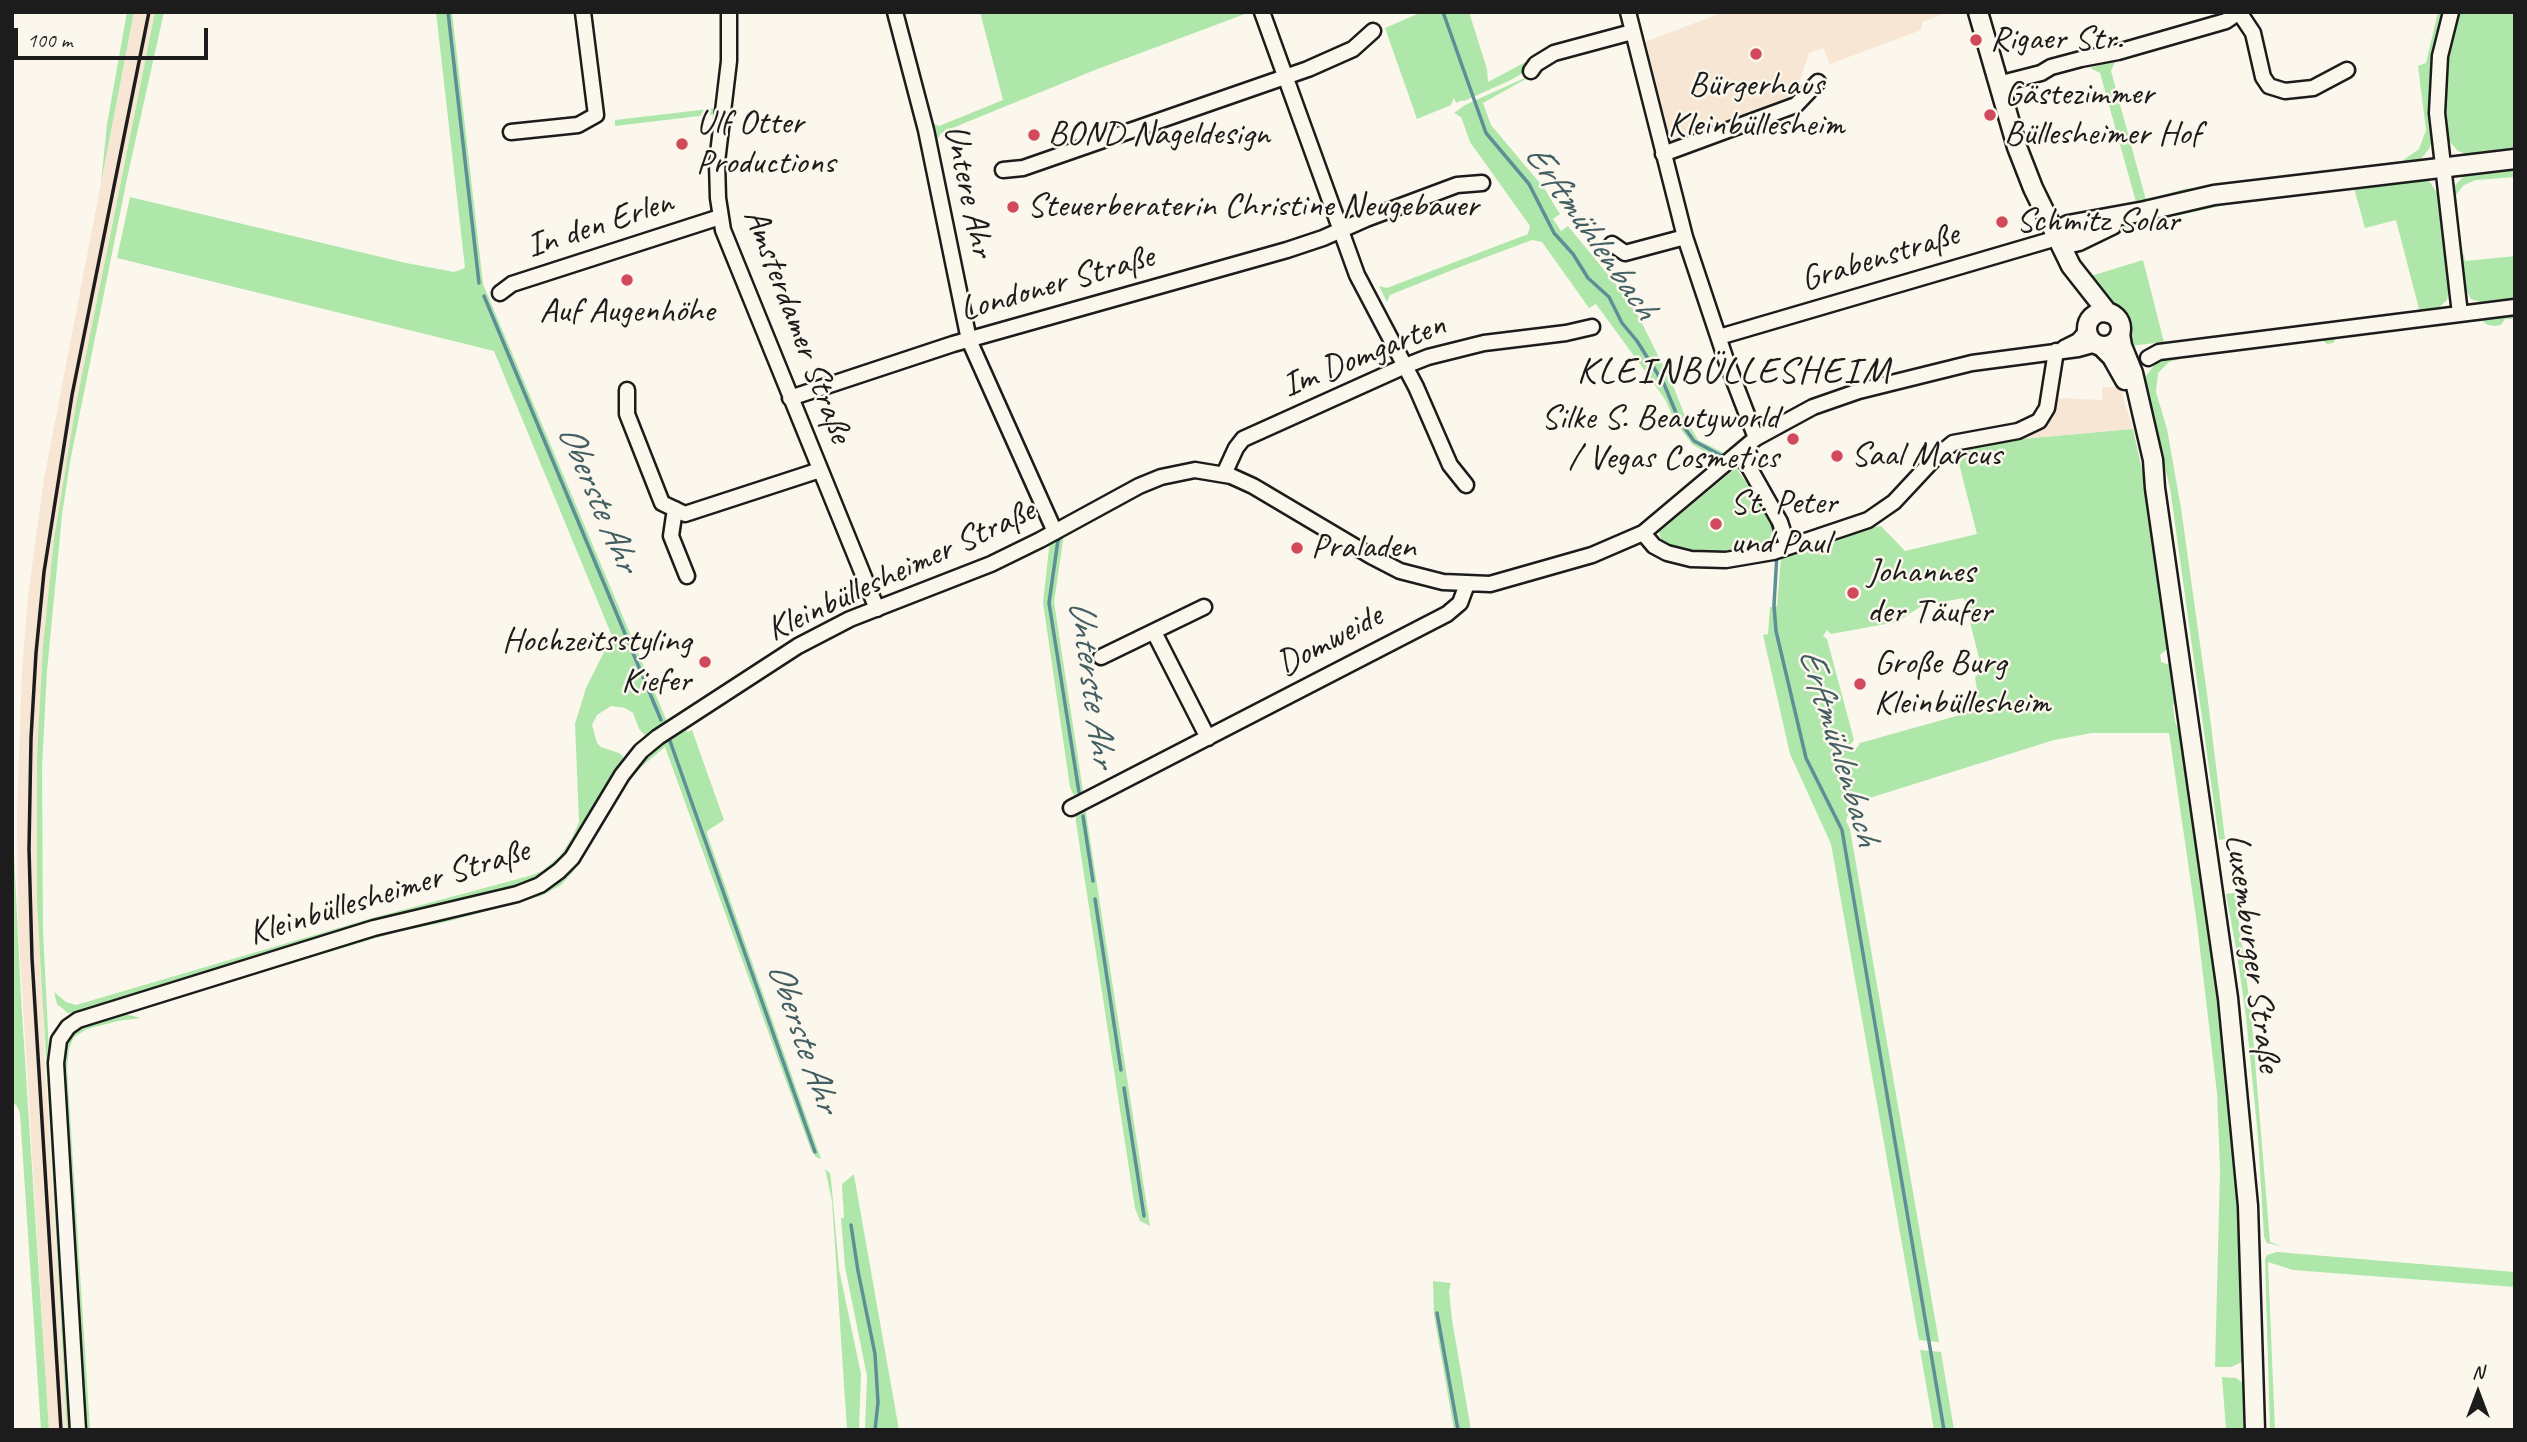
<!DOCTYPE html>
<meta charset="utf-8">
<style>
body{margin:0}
#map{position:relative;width:2527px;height:1442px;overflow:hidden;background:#fbf7ec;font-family:Caveat,sans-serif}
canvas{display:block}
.frame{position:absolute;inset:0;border:14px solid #1c1c1c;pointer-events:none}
.north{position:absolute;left:2443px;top:1358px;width:70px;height:70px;-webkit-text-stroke:5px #fbf7ec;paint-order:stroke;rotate:0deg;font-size:19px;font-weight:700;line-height:28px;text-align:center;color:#1c1c1c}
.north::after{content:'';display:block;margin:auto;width:24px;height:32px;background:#1c1c1c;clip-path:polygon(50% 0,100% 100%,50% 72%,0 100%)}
.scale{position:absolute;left:14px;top:28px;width:194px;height:32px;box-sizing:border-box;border:4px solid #1c1c1c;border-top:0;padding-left:9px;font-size:21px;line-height:24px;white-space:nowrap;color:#1c1c1c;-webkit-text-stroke:5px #fbf7ec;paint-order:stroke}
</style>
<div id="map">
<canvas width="2527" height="1442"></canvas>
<div class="frame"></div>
<div class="north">N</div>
<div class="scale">100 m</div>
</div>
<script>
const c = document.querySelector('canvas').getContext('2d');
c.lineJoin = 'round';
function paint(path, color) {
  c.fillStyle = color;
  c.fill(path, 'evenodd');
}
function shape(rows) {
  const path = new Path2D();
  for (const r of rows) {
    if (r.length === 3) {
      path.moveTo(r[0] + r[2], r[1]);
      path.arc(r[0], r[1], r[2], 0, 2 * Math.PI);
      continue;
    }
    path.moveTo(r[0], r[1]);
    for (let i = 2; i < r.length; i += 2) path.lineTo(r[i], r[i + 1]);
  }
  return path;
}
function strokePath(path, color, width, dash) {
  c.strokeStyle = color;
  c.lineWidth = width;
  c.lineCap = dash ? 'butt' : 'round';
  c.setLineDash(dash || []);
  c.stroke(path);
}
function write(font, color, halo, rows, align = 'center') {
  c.font = font + ' Caveat,sans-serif';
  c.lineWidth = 5;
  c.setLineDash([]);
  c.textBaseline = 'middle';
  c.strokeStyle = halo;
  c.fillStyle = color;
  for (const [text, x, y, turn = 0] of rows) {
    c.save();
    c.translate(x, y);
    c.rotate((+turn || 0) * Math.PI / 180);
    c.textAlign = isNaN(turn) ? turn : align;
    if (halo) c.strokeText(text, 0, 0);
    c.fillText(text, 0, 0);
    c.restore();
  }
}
const built = shape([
 [134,12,155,12,109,239,54,539,37,756,44,1044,67,1430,49,1430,18,923,17,812,22,670,28,596,44,479],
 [1724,12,1949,12,1922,22,1921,30,1830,64,1823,48,1809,53,1794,100,1674,145,1668,142,1642,43],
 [2102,387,2120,387,2133,429,2006,440,2028,435,2046,425,2052,415,2056,398,2102,400]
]);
const green = shape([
 [127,12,134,12,101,183,107,124],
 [155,12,164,12,128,174,70,462,62,515,47,671,42,768,43,931,57,1211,61,1234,74,1430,67,1430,37,900,37,756,43,647,54,539,76,405],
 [436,12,452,12,483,284,668,724,652,734,645,735,639,729,633,713,625,708,611,706,597,715,592,725,597,743,601,747,619,753,623,756,623,762,572,848,556,866,536,880,525,885,78,1014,68,1013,57,1004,54,992,66,1002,76,1005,369,919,529,876,542,871,559,857,572,838,579,822,575,724,586,688,612,636,494,351,117,258,130,197,406,263,454,272,465,268],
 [980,12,1245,12,1245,14,1095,70,967,122,941,133,936,142,932,123,939,126,1003,100],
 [1422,12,1469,12,1487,69,1488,82,1550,49,1528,62,1526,71,1511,80,1464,101,1463,100,1456,103,1454,98,1451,105,1417,119,1385,28],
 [2438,12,2444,12,2433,61,2431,84,2432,140,2429,149,2420,160,2413,163,2147,202,2145,200,2138,202,2137,205,2095,212,2136,202,2100,73,2090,68,2116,60,2111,71,2146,200,2184,189,2402,161,2419,149,2426,130,2418,66,2426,63],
 [2457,12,2515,12,2515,152,2469,155,2458,151,2447,139,2443,124,2446,58],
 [1540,71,1483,103,1491,125,1544,188,1560,214,1553,219,1561,231,1568,226,1633,305,1674,388,1686,419,1698,440,1728,455,1721,462,1692,444,1674,420,1666,401,1648,375,1596,304,1589,308,1542,242,1532,240,1460,267,1390,295,1387,302,1379,286,1387,288,1528,234,1530,226,1470,142,1461,117,1454,113,1465,105],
 [717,108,716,114,615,126,615,120],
 [2515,166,2515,177,2476,180,2464,185,2456,195,2458,210,2453,204,2453,187,2468,172],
 [2422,178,2430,182,2439,197,2450,284,2447,300,2436,310,2417,313,2419,309,2396,220,2365,228,2354,188,2230,204,2166,218,2104,237,2112,230,2136,221,2200,204],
 [2464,254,2465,261,2515,256,2515,301,2486,304,2471,299,2463,285,2460,255],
 [2143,260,2164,342,2130,346,2130,327,2126,315,2106,298,2091,276],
 [2515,312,2515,319,2505,319,2501,325,2495,326,2488,325,2482,321,2435,325,2336,338,2333,343,2327,344,2321,339,2187,357,2169,362,2158,373,2156,392,2167,429,2181,508,2208,701,2225,839,2219,840,2170,488,2143,380,2156,363,2165,358],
 [2133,429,2144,479,2167,643,2167,649,2160,655,2161,659,2161,662,2170,665,2176,700,2173,705,2175,722,2180,733,2182,748,2186,748,2216,957,2239,1172,2245,1356,2242,1362,2231,1367,2215,1367,2220,1170,2217,1093,2197,924,2169,733,2092,733,2054,740,1860,801,1853,805,1849,811,1846,821,1850,829,1939,1342,1919,1340,1831,844,1790,754,1763,635,1768,634,1770,607,1777,606,1781,558,1842,539,1863,529,1881,526,1905,551,1977,534,1955,448,1966,444],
 [1964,598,1982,670,1975,677,1979,702,1985,708,1860,743,1857,748,1850,745,1854,740,1827,639,1823,636,1827,630,1831,634,1897,622,1923,605],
 [1736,468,1755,495,1771,526,1773,543,1712,553,1694,552,1662,543,1659,532],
 [1064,534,1054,602,1084,797,1079,798,1073,794,1070,787,1043,603,1049,548,1051,541],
 [703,715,705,717,686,730,688,732,692,730,724,820,707,831,707,834,821,1159,816,1157,811,1150,665,747,641,767,626,785,573,872,561,885,541,896,446,922,396,932,147,1007,150,1002,375,933,537,893,552,885,566,874,640,761,657,745],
 [1085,807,1150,1226,1140,1221,1135,1208,1076,822,1076,814],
 [14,853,21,998,49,1430,41,1430,20,1114,17,1106,12,1102],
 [2235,893,2251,1012,2270,1242,2281,1246,2267,1243,2264,1237,2258,1137,2246,1017,2237,954,2226,894],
 [2223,919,2226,919,2230,940,2240,1006,2250,1105,2259,1233,2256,1229],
 [113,1014,125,1014,141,1018,118,1021,87,1029,74,1037,69,1048,67,1068,90,1430,84,1430,61,1059,66,1042,76,1029,85,1023],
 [825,1169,830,1173,831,1179,839,1269,861,1374,859,1430,847,1430,832,1201],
 [853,1175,854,1175,899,1430,865,1430,867,1376,845,1267,841,1218,844,1218,842,1184],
 [2277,1252,2515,1272,2515,1287,2293,1270,2268,1262,2275,1430,2270,1430,2265,1259,2267,1255],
 [1433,1281,1451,1283,1449,1291,1452,1320,1471,1430,1454,1430,1434,1315],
 [1920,1350,1941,1352,1954,1430,1934,1430],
 [2222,1377,2236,1378,2247,1386,2249,1430,2226,1430]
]);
const stream = shape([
 [448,12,479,283],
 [1443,12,1486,133,1529,184,1554,233,1573,254,1588,278,1609,297,1622,323,1637,341,1664,384,1679,420,1694,441,1726,458],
 [484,296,661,720],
 [1732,462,1745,473],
 [1771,519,1777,546],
 [1058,540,1049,603,1079,792],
 [1777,553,1774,605,1776,631,1806,758,1842,830,1944,1430],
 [670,741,815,1152],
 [1083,816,1093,881],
 [1095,899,1121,1070],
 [1124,1088,1144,1216],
 [851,1225,858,1271,875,1354,878,1402,875,1430],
 [1437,1313,1458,1430]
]);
const minor = shape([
 [729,12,729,61,717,162,718,198,723,230,877,609],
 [895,12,926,130,969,340,1055,532],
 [1262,12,1357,275,1416,387,1450,465,1466,485],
 [1628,12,1685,237,1726,360,1756,438],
 [2239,12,2253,33,2263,77,2269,86,2285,91,2313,88,2347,70],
 [2451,12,2440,56,2437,113,2460,314],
 [1531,71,1536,64,1554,53,1632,32],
 [1998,84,2041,73,2051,67,2081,59,2118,52,2226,21,2239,12],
 [511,132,578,125,596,115,583,12],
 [1663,154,1796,105,1818,82],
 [1003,170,1023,168,1308,69,1353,49,1373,31],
 [1612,244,1625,253,1685,237],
 [500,293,512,284,720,217],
 [1719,337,2057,238],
 [2064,348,2078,341,2087,331],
 [2148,358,2159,352,2515,307],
 [627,390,627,414,662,503,685,514,820,470],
 [790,398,953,344,1287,250,1323,238,1366,219,1457,185,1482,183],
 [1741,453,1780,522,1788,547],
 [1224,474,1236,448,1243,439,1405,366,1428,357,1484,343,1566,333,1592,327],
 [675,509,671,536,687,576],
 [1643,533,1654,546,1667,553,1691,559,1726,560,1773,552,1868,520,1894,502,1936,457,1953,443,2018,431,2039,421,2047,408,2056,351],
 [1154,632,1208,738],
 [1101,657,1204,607],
 [1071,808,1447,614,1460,603,1467,584],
 [78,1430,56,1063,59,1040,68,1027,78,1020,374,928,517,894,540,885,559,871,572,858,622,775,641,751,658,737,798,646,850,619,991,564,1040,540,1139,486,1161,477,1195,470,1231,476,1253,486,1371,556,1400,571,1443,582,1490,584,1592,555,1643,533,1756,438,1813,407,1859,391,1972,363,2078,349,2096,344]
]);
const tertiary = shape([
 [1978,12,2017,147,2033,188,2071,266,2108,313],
 [2057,238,2062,229,2068,225,2145,211,2214,195,2515,159],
 [2057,238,2070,243,2079,241,2112,225],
 [2104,329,17],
 [2120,334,2122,346,2133,373,2153,460,2155,488,2228,998,2248,1206,2255,1430],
 [2101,346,2112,357,2125,380]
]);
const rail = shape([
 [61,1430,32,958,29,849,31,738,36,653,44,572,72,395,149,12]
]);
const markers = [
 [1976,40,7,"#d1495b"],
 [1756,54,7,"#d1495b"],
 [1990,115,7,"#d1495b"],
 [1034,135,7,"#d1495b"],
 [682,144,7,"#d1495b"],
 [1013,207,7,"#d1495b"],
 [2002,222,7,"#d1495b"],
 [627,280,7,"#d1495b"],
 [1793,439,7,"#d1495b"],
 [1837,456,7,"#d1495b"],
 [1716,524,7,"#d1495b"],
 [1297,548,7,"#d1495b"],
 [1853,593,7,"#d1495b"],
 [705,662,7,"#d1495b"],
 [1860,684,7,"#d1495b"]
];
const poiNames = [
 ["Rigaer Str.",1990,40],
 ["Bürgerhaus",1756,86,"center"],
 ["Kleinbüllesheim",1756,126,"center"],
 ["Gästezimmer",2004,95],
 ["Büllesheimer Hof",2004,135],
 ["Ulf Otter",696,124],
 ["Productions",696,164],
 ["BOND Nageldesign",1048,135],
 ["Steuerberaterin Christine Neugebauer",1027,207],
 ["Schmitz Solar",2016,222],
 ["Auf Augenhöhe",627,312,"center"],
 ["Silke S. Beautyworld",1779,419,"right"],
 ["/ Vegas Cosmetics",1779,459,"right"],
 ["Saal Marcus",1851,456],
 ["St. Peter",1730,504],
 ["und Paul",1730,544],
 ["Praladen",1311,548],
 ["Johannes",1867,573],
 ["der Täufer",1867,613],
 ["Hochzeitsstyling",691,642,"right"],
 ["Kiefer",691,682,"right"],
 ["Große Burg",1874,664],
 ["Kleinbüllesheim",1874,704]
];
const streetNames = [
 ["Untere Ahr",968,191,78],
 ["In den Erlen",600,225,-18],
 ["Grabenstraße",1880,258,-17],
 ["Londoner Straße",1057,284,-16],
 ["Amsterdamer Straße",797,326,69],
 ["Im Domgarten",1364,356,-22],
 ["Kleinbüllesheimer Straße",901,571,-25],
 ["Domweide",1330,641,-28],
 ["Kleinbüllesheimer Straße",389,893,-17],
 ["Luxemburger Straße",2252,953,82]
];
const waterNames = [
 ["Erftmühlenbach",1590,232,55],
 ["Oberste Ahr",597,498,67],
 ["Unterste Ahr",1091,683,82],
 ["Erftmühlenbach",1838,747,73],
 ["Oberste Ahr",802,1037,71]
];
const quarterNames = [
 ["KLEINBÜLLESHEIM",1734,372]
];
paint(built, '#f6e6d3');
paint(green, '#afe7ab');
strokePath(stream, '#5e8e96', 3.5);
strokePath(minor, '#1c1c1c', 19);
strokePath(tertiary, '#1c1c1c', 23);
strokePath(minor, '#fbf7ec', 14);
strokePath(tertiary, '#fbf7ec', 18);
strokePath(rail, '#1c1c1c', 3.5);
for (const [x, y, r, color] of markers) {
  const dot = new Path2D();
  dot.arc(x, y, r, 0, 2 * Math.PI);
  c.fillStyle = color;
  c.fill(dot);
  strokePath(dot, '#fbf7ec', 2.5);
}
write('35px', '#1c1c1c', '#fbf7ec', poiNames, 'left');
write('35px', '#1c1c1c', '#fbf7ec', streetNames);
write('italic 37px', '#425e63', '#fbf7ec', waterNames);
c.letterSpacing = '2px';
write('38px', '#1c1c1c', '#fbf7ec', quarterNames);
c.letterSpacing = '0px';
</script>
